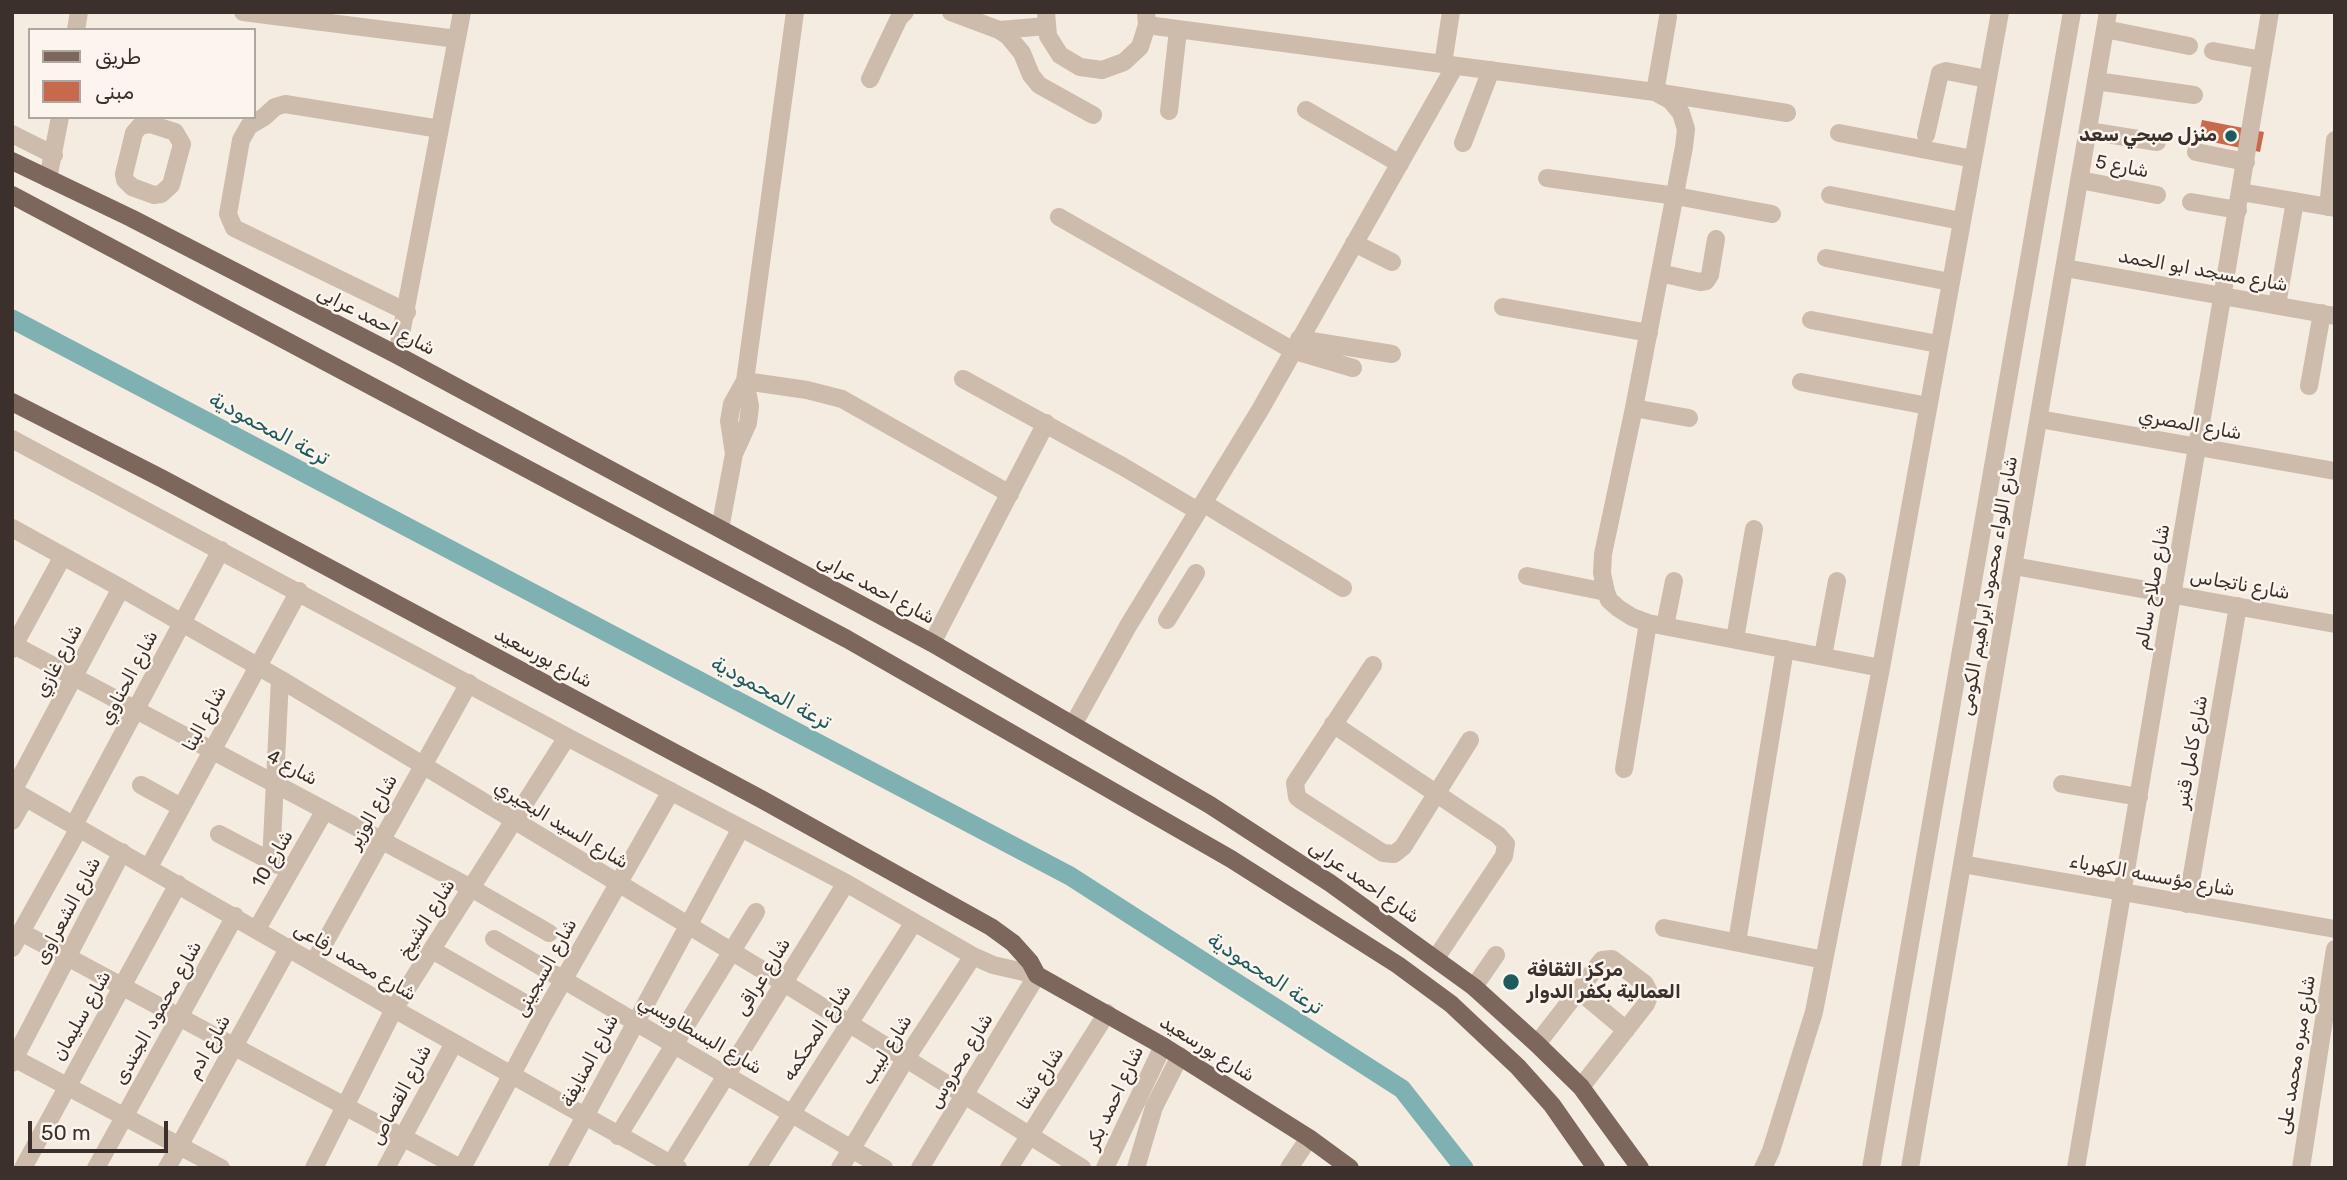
<!DOCTYPE html>
<meta charset="utf-8">
<style>
body{margin:0}
#map{position:relative;width:2347px;height:1180px;overflow:hidden;background:#f4ebe1;font-family:Rubik,Cairo,sans-serif}
canvas{display:block}
.frame{position:absolute;inset:0;border:14px solid #3b302b;pointer-events:none}
.legend{position:absolute;left:28px;top:28px;width:228px;height:91px;box-sizing:border-box;background:#fbf5ee;border:2px solid #aea6a0;margin:0;padding:9px 12px;list-style:none;font-size:21px;color:#3b302b}
.legend li{display:flex;align-items:center;gap:14px;height:35px}
.legend b{width:35px;border:2px solid #aea6a0}
.scale{position:absolute;left:28px;top:1121px;width:140px;height:32px;box-sizing:border-box;border:4px solid #3b302b;border-top:0;padding-left:9px;font-size:21px;line-height:24px;white-space:nowrap;color:#3b302b;-webkit-text-stroke:5px #fbf5ee;paint-order:stroke}
</style>
<div id="map">
<canvas width="2347" height="1180"></canvas>
<div class="frame"></div>
<ul class="legend">
<li><b style="height:9px;background:#7d675c"></b>طريق</li>
<li><b style="height:19px;background:#c8694b"></b>مبنى</li>
</ul>
<div class="scale">50 m</div>
</div>
<script>
const c = document.querySelector('canvas').getContext('2d');
c.lineJoin = 'round';
function shape(rows) {
  const path = new Path2D();
  for (const r of rows) {
    path.moveTo(r[0], r[1]);
    for (let i = 2; i < r.length; i += 2) path.lineTo(r[i], r[i + 1]);
  }
  return path;
}
function strokePath(path, color, width, dash) {
  c.strokeStyle = color;
  c.lineWidth = width;
  c.lineCap = dash ? 'butt' : 'round';
  c.setLineDash(dash || []);
  c.stroke(path);
}
function paint(path, color) {
  c.fillStyle = color;
  c.fill(path, 'evenodd');
}
function write(font, color, halo, rows, align = 'center') {
  c.font = font + ' Rubik,Cairo,sans-serif';
  c.lineWidth = 5;
  c.setLineDash([]);
  c.textBaseline = 'middle';
  c.strokeStyle = halo;
  c.fillStyle = color;
  for (const [text, x, y, turn = 0] of rows) {
    c.save();
    c.translate(x, y);
    c.rotate((+turn || 0) * Math.PI / 180);
    c.textAlign = isNaN(turn) ? turn : align;
    if (halo) c.strokeText(text, 0, 0);
    c.fillText(text, 0, 0);
    c.restore();
  }
}
const canal = shape([
 [12,319,1070,876,1402,1089,1464,1168]
]);
const building = shape([
 [2202,120,2264,132,2260,152,2198,139]
]);
const minor = shape([
 [243,12,457,39],
 [951,12,999,30,1008,36,1022,53,1031,75,1039,85,1093,115],
 [1046,12,1048,36,1060,55,1080,67,1102,70,1124,62,1140,47,1147,25,1146,12],
 [1668,17,1655,92,1787,113],
 [1147,25,1655,92,1670,100,1681,113,1686,129,1684,147,1634,408,1603,554,1602,573,1606,592,1609,600,1618,608,1632,617,1648,623,1881,668],
 [2105,29,2189,46],
 [76,30,79,12],
 [999,30,1047,26],
 [2213,51,2262,60],
 [1443,64,1451,12],
 [870,79,899,18,905,12],
 [2096,81,2194,95],
 [1306,110,1400,164],
 [1169,111,1178,30],
 [150,124,175,132,182,144,171,185,161,194,154,195,132,187,125,180,124,174,134,133,140,126,150,124],
 [2088,131,2157,142],
 [1839,133,1973,159],
 [12,134,54,155],
 [1926,135,1940,73,1946,71,1987,79],
 [1463,143,1491,70],
 [2196,152,2246,162],
 [1547,178,1676,196,1772,214],
 [48,179,60,117],
 [2080,180,2157,195],
 [2241,192,2335,208],
 [1830,195,1961,221],
 [2191,202,2238,210],
 [2328,207,2335,140],
 [1059,217,1292,350,1353,368],
 [1354,243,1392,262],
 [1826,258,1950,282],
 [2065,268,2335,316],
 [1660,273,1700,282,1706,281,1710,275,1716,239],
 [2277,305,2295,201],
 [1503,307,1649,333],
 [407,312,234,228,228,214,241,140,249,126,264,117,275,107,285,104,440,129],
 [1811,320,1938,344],
 [1299,339,1392,354],
 [397,355,462,12],
 [963,379,1122,466,1198,511],
 [745,381,807,390,842,399,1010,494],
 [1801,382,1928,406],
 [2309,386,2322,313],
 [1634,408,1689,418],
 [2039,419,2335,471],
 [12,439,567,737,846,883,973,956,993,965,1037,975,920,1168],
 [734,454,729,421,732,404,745,381],
 [1203,503,1343,588],
 [12,528,121,588,280,679,784,983,1082,1168],
 [720,529,734,454,748,423,750,406,745,381,795,12],
 [2014,566,2335,624],
 [1527,576,1606,592],
 [1167,620,1196,573],
 [1665,626,1674,581],
 [1735,639,1754,529],
 [932,643,1046,423],
 [12,644,471,888,549,933],
 [12,649,63,556],
 [1823,656,1837,581],
 [1373,665,1295,783,1297,797,1302,801,1383,853,1394,854,1403,847,1470,740],
 [1333,724,1498,835,1506,844,1504,856,1436,958],
 [1073,725,1128,626,1260,410,1455,66],
 [1624,769,1648,623],
 [2062,784,2139,797],
 [141,785,181,807],
 [12,790,394,1009,678,1168],
 [13,791,121,588],
 [12,821,25,798],
 [74,825,221,550],
 [219,834,278,865],
 [271,862,280,679],
 [1962,864,2335,929],
 [149,867,299,591],
 [2187,904,2238,606],
 [1664,928,1824,960],
 [257,929,325,810],
 [21,932,460,1168],
 [494,939,884,1168],
 [1737,942,1785,649],
 [12,948,79,828],
 [432,950,544,1014],
 [314,962,469,683],
 [1474,987,1496,955],
 [1578,990,1626,1030],
 [1537,1044,1602,960,1612,959,1645,984,1650,994,1646,1004,1581,1087],
 [12,1057,221,1168],
 [12,1063,122,852],
 [618,1136,756,912],
 [671,1164,846,883],
 [23,1168,178,884],
 [96,1168,235,916],
 [167,1168,289,947],
 [314,1168,394,1009,567,737],
 [386,1168,454,1043],
 [462,1168,544,1014,671,791],
 [557,1168,741,828],
 [757,1168,914,922],
 [840,1168,905,1060,973,956],
 [1009,1168,1107,1013],
 [1105,1168,1163,1046],
 [1136,1168,1154,1107,1180,1056],
 [1289,1168,1309,1138],
 [1763,1168,1771,1151,1814,1012,1881,668,2000,12],
 [1871,1168,2072,12],
 [1910,1168,2108,12],
 [2076,1168,2270,12],
 [2301,1168,2335,949]
]);
const major = shape([
 [12,161,131,218,397,355,932,643,1210,805,1330,883,1474,987,1537,1044,1581,1087,1640,1168],
 [12,195,847,639,1231,859,1398,965,1451,1004,1518,1067,1552,1105,1596,1168],
 [12,402,161,478,761,799,991,927,1013,943,1030,962,1037,975,1163,1046,1309,1138,1350,1168]
]);
const markers = [
 [2231,136,7,"#1f5a5e"],
 [1511,982,9,"#1f5a5e"]
];
const poiNames = [
 ["منزل صبحي سعد",2217,136],
 ["مركز الثقافة",1527,971,"left"],
 ["العمالية بكفر الدوار",1527,993,"left"]
];
const streetNames = [
 ["شارع 5",2122,167,11],
 ["شارع مسجد ابو الحمد",2203,271,10],
 ["شارع احمد عرابى",376,321,27],
 ["شارع المصري",2190,425,10],
 ["شارع ناتجاس",2240,585,10],
 ["شارع اللواء محمود ابراهيم الكومى",1989,586,-80],
 ["شارع صلاح سالم",2153,587,-80],
 ["شارع احمد عرابى",876,589,28],
 ["شارع بورسعيد",543,658,28],
 ["شارع غازي",59,661,-62],
 ["شارع الحناوي",129,678,-62],
 ["شارع البنا",205,719,-62],
 ["شارع كامل قنبر",2192,752,-80],
 ["شارع 4",292,768,28],
 ["شارع الوزير",373,812,-61],
 ["شارع السيد البحيري",561,825,31],
 ["شارع 10",273,859,-60],
 ["شارع مؤسسه الكهرباء",2152,876,10],
 ["شارع احمد عرابى",1364,882,35],
 ["شارع الشعراوى",68,911,-62],
 ["شارع الشيخ",427,919,-58],
 ["شارع محمد رفاعى",355,962,30],
 ["شارع السجينى",546,968,-61],
 ["شارع عراقى",763,977,-58],
 ["شارع محمود الجندى",158,1013,-61],
 ["شارع سليمان",82,1016,-61],
 ["شارع المحكمه",817,1033,-57],
 ["شارع البسطاويسي",700,1035,30],
 ["شارع ادم",209,1047,-61],
 ["شارع بورسعيد",1207,1049,32],
 ["شارع لبيب",887,1050,-58],
 ["شارع مبره محمد على",2297,1055,-81],
 ["شارع المنايفة",590,1061,-62],
 ["شارع محروس",961,1061,-59],
 ["شارع شتا",1041,1079,-58],
 ["شارع القصاص",401,1095,-62],
 ["شارع احمد بكر",1115,1098,-65]
];
const waterNames = [
 ["ترعة المحمودية",269,429,28],
 ["ترعة المحمودية",771,693,28],
 ["ترعة المحمودية",1265,974,33]
];
strokePath(canal, '#7fb0b2', 19);
paint(building, '#c8694b');
strokePath(minor, '#cdbbac', 18);
strokePath(major, '#7d675c', 18);
for (const [x, y, r, color] of markers) {
  const dot = new Path2D();
  dot.arc(x, y, r, 0, 2 * Math.PI);
  c.fillStyle = color;
  c.fill(dot);
  strokePath(dot, '#fbf5ee', 2.5);
}
write('bold 19px', '#3b302b', '#fbf5ee', poiNames, 'right');
write('19px', '#3b302b', '#fbf5ee', streetNames);
write('italic 21px', '#1f5a5e', '#fbf5ee', waterNames);
</script>
